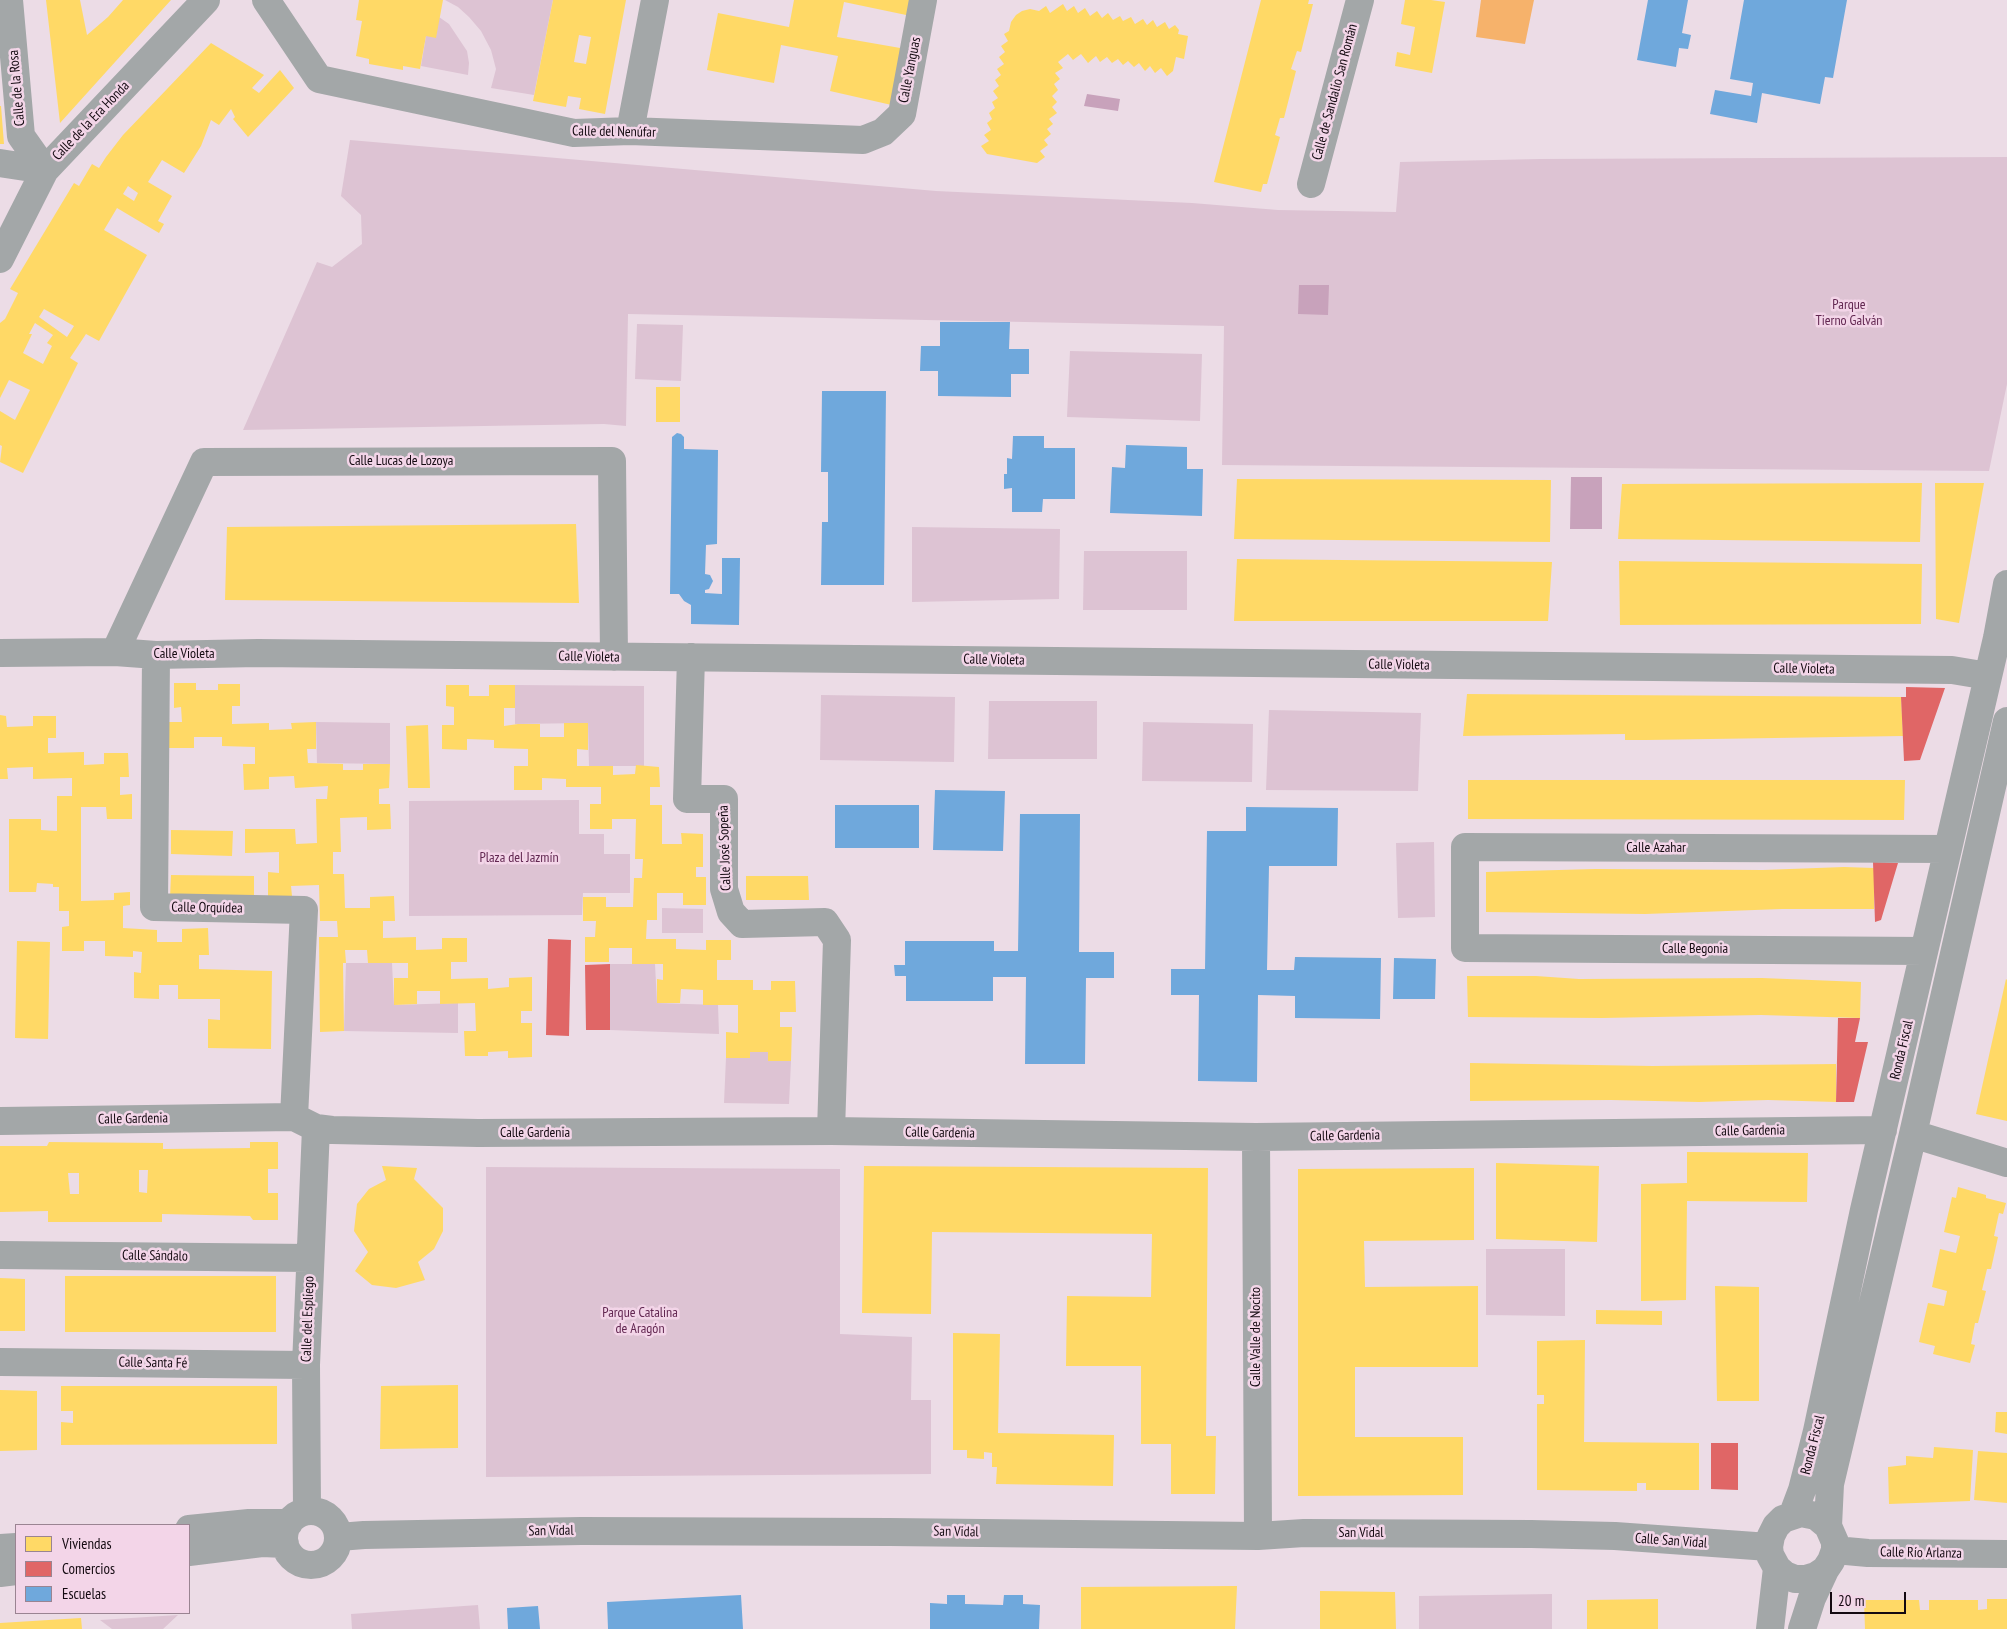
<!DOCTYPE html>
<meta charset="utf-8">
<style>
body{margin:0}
#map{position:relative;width:2007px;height:1629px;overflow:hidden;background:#ecdce6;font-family:"PT Sans Narrow",sans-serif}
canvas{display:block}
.legend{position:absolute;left:15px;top:1524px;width:175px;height:90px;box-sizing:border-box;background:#f3d5e8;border:1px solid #9a8492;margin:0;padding:6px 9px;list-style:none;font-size:15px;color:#140a11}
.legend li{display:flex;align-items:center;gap:10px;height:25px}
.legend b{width:25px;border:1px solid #9a8492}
.scale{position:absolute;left:1830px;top:1592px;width:76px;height:22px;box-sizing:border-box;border:2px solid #140a11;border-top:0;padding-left:6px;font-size:15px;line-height:18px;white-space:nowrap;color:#140a11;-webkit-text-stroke:4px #f3d5e8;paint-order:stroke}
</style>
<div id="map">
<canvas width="2007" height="1629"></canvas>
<ul class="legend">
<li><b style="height:14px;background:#ffd966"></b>Viviendas</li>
<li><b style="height:14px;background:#e06666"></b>Comercios</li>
<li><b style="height:14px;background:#6fa8dc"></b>Escuelas</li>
</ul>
<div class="scale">20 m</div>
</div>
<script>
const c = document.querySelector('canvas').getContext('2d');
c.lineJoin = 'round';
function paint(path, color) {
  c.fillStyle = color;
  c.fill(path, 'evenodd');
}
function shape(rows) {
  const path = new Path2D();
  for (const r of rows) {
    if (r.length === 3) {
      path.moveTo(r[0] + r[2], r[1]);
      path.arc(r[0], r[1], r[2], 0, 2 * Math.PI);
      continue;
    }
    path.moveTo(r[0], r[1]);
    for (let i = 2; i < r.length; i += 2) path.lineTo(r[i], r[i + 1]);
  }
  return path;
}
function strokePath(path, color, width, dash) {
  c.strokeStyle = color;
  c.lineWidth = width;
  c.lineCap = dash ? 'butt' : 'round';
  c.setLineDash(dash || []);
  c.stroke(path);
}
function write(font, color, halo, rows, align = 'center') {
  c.font = font + ' "PT Sans Narrow",sans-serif';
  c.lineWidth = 5;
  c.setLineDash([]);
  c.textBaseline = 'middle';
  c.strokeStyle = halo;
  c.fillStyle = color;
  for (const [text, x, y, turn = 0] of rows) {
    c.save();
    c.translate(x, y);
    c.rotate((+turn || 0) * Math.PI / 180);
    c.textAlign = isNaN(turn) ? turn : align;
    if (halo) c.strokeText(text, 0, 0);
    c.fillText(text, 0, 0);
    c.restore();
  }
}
const green = shape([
 [445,0,553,0,534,95,491,88,496,69,491,50,481,31,469,17,458,7],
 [439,17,449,24,467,51,469,63,468,75,421,66,426,36],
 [350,140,936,191,1192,203,1278,210,1396,212,1400,162,1540,159,2007,157,2007,384,1989,471,1222,465,1224,326,628,314,626,426,604,424,243,430,317,262,332,267,362,244,361,215,341,196],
 [637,324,683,325,681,381,635,379],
 [1070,351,1202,354,1200,421,1067,417],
 [912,527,1060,529,1059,599,912,602],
 [1084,551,1187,551,1187,610,1083,610],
 [515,685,644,686,644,766,589,766,588,723,515,724],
 [821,695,955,697,954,762,820,760],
 [989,701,1097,701,1097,759,988,759],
 [1269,710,1421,713,1418,791,1266,790],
 [316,722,390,723,390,764,317,763],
 [1143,722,1253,724,1252,782,1142,781],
 [579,800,579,834,604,834,604,854,630,854,630,893,583,893,582,915,409,916,409,801],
 [1434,842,1435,917,1398,918,1396,843],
 [662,908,703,909,703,933,662,933],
 [346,963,392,963,394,1005,458,1003,458,1033,344,1031],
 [610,964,655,964,657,1003,718,1005,719,1034,610,1030],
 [750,1052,768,1052,768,1061,791,1061,789,1104,724,1103,726,1058,750,1058],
 [486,1167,840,1169,840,1334,912,1337,911,1400,931,1400,931,1474,486,1477],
 [1486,1249,1565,1249,1565,1316,1486,1315],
 [1552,1594,1552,1629,1419,1629,1419,1596],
 [478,1605,480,1629,352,1629,351,1614],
 [178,1615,163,1629,112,1629,100,1620]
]);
const water = shape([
 [1087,94,1120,99,1118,111,1084,106],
 [1299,285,1329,285,1328,315,1298,314],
 [1571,477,1602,477,1602,529,1570,529]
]);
const homes = shape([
 [46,0,80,0,87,35,108,17,123,0,171,0,60,123],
 [359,0,443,0,436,38,426,36,420,69,403,66,403,70,369,64,369,59,356,56,362,21,356,20],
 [553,0,626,0,605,114,579,109,581,98,568,96,566,107,533,101],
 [579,35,591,37,586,64,574,62],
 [794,0,914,0,911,16,844,2,837,37,906,49,896,106,830,91,838,56,781,45,774,83,707,70,718,13,789,27],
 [1261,0,1309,0,1308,4,1313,4,1301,52,1297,51,1291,69,1296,71,1284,118,1280,118,1275,135,1280,137,1267,184,1263,184,1261,192,1214,182],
 [1405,0,1431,0,1445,2,1432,73,1395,66,1397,52,1410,55,1415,27,1401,24],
 [1063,4,1067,11,1074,6,1078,13,1085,8,1090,16,1097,11,1102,18,1108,13,1113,20,1120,16,1123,21,1131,17,1135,24,1143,19,1147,25,1153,20,1157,27,1165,22,1169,29,1175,25,1179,30,1178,34,1188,36,1184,59,1176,57,1173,71,1167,76,1161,68,1155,73,1150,66,1145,71,1139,63,1134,67,1128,61,1123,65,1118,59,1112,63,1107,57,1100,62,1096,56,1088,63,1081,54,1073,60,1068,54,1058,62,1063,68,1055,73,1060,79,1054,84,1058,90,1052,96,1057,102,1052,107,1057,113,1049,119,1053,124,1047,129,1051,134,1044,140,1048,145,1040,151,1045,157,1037,163,987,154,981,146,989,141,984,135,991,130,987,123,992,119,989,113,995,108,992,102,998,98,993,91,999,86,995,80,1001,75,997,69,1004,64,999,57,1005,52,1001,46,1008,41,1004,34,1009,31,1011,22,1016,15,1022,11,1030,9,1039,11,1046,6,1050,13],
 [211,43,264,75,252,88,259,93,280,70,294,88,248,137,233,119,235,117,231,109,219,125,211,120,201,146,184,173,162,160,148,182,172,196,158,221,164,224,159,233,117,208,104,230,147,255,99,341,86,334,70,358,78,363,23,473,0,462,2,446,0,445,0,411,15,420,30,390,9,380,0,398,0,323,5,319,18,293,10,289,74,183,79,186,92,164,99,168,106,157,123,135],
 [128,186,138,193,134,201,123,194],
 [44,309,74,326,67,337,39,317],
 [35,323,53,335,47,343,52,346,43,364,23,353,32,334,29,334],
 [0,106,1,106,4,144,0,144],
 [656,387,680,387,680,422,656,422],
 [1237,479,1551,480,1550,542,1234,539],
 [1922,483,1920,542,1618,539,1622,484],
 [1935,483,1984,483,1959,623,1936,619],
 [576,524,579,603,225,600,227,527],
 [1237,559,1552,562,1548,621,1234,621],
 [1619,561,1922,564,1921,624,1620,625],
 [174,683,196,683,196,690,218,690,218,684,240,684,240,706,232,706,232,724,269,723,269,730,292,729,291,723,316,722,316,749,307,749,308,763,343,764,343,770,363,770,363,764,390,764,389,788,379,789,379,804,390,804,391,829,367,830,367,817,340,818,341,852,333,852,333,874,344,874,345,908,370,908,370,897,394,896,395,921,383,921,383,938,416,937,416,950,442,949,442,938,467,938,467,962,451,962,451,979,488,978,488,989,509,987,509,978,532,977,532,1011,521,1011,521,1023,532,1023,532,1057,508,1058,508,1051,488,1052,488,1056,465,1056,464,1031,476,1031,475,1003,440,1004,440,991,417,991,417,1004,394,1005,394,978,408,978,408,963,368,963,367,950,345,950,346,963,343,963,344,1031,320,1032,319,937,338,937,337,921,320,921,319,885,291,886,292,896,268,896,268,872,279,873,279,852,245,853,245,829,295,829,296,844,317,843,316,799,327,799,328,786,295,788,294,776,269,777,269,789,244,790,243,764,255,764,255,747,222,746,222,737,194,737,194,748,169,748,169,722,182,722,181,707,174,708],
 [446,685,469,685,469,696,489,696,489,685,515,685,515,708,504,708,504,726,518,724,540,724,540,737,564,737,564,723,588,723,588,750,577,749,577,766,613,766,613,775,635,774,636,765,659,767,660,787,650,787,650,805,662,805,662,844,682,844,681,833,703,834,703,867,696,867,696,877,706,877,706,905,683,905,683,893,657,893,657,920,647,920,646,939,676,939,676,949,706,950,706,940,731,940,731,960,717,960,717,980,753,980,753,990,771,990,771,981,795,981,796,1012,780,1012,780,1027,792,1027,791,1061,768,1061,768,1052,750,1052,750,1058,726,1058,726,1032,738,1033,738,1005,703,1005,703,990,681,989,680,1003,657,1003,657,979,663,980,663,964,632,964,632,948,609,948,609,962,585,962,585,937,595,937,596,921,583,921,583,897,606,897,606,907,633,907,634,878,642,878,643,859,635,859,636,819,612,819,612,829,590,829,590,804,601,804,601,787,566,787,566,779,542,778,542,790,514,790,514,766,528,766,528,749,494,748,494,740,467,739,467,750,442,749,442,725,454,725,454,707,446,706],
 [1467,694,1901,697,1903,736,1646,740,1625,740,1625,734,1463,736],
 [0,715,6,716,7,727,33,726,33,716,56,716,56,738,48,738,48,753,84,752,84,765,104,764,104,753,128,753,129,777,120,777,120,795,132,794,132,819,107,819,106,807,81,807,81,901,114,900,114,893,130,892,130,905,123,906,123,928,157,930,157,942,182,942,182,929,208,928,209,955,199,955,199,969,272,971,271,1049,208,1048,208,1019,220,1020,220,999,178,999,178,985,159,985,159,999,134,998,134,972,141,973,142,952,133,951,133,957,105,956,105,941,84,941,84,951,62,951,62,927,69,926,69,911,59,911,59,887,53,887,53,884,37,883,36,892,9,892,9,819,41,819,41,830,57,831,57,796,72,796,72,778,33,779,33,767,7,768,8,779,0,779],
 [428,725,430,788,408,788,406,726],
 [1468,780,1905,780,1904,820,1468,819],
 [171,830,233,831,232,856,171,854],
 [1844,867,1874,868,1874,909,1782,909,1645,914,1486,912,1486,872,1595,869,1763,870],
 [171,875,254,876,254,899,170,898],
 [746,876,808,876,809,900,746,900],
 [17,941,50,942,48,1039,15,1038],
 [1467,976,1536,976,1579,979,1762,978,1861,982,1860,1018,1761,1015,1602,1018,1468,1017],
 [2006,979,2007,980,2007,1121,1976,1114],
 [1470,1063,1653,1066,1836,1064,1836,1102,1768,1100,1699,1102,1611,1100,1470,1101],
 [49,1142,163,1143,163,1149,250,1148,250,1142,278,1142,278,1169,268,1169,268,1193,278,1193,278,1220,253,1220,250,1216,162,1214,162,1222,48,1222,48,1211,0,1212,0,1146,47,1146],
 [139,1170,148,1170,147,1193,139,1192],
 [68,1173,79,1173,79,1194,70,1194],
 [1687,1152,1808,1153,1807,1202,1687,1201,1686,1300,1641,1301,1641,1184,1687,1183],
 [1496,1163,1599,1166,1597,1242,1496,1239],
 [382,1166,417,1168,414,1179,443,1208,443,1231,434,1249,418,1262,425,1280,396,1288,372,1285,355,1271,368,1252,354,1231,357,1204,369,1189,386,1180],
 [864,1166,1208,1168,1206,1436,1216,1436,1215,1494,1171,1494,1171,1444,1141,1444,1141,1366,1066,1366,1067,1296,1151,1297,1152,1234,932,1232,931,1314,862,1313],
 [1474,1168,1474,1240,1364,1241,1365,1287,1478,1286,1478,1367,1355,1367,1355,1437,1463,1437,1463,1495,1298,1496,1298,1169],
 [1958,1187,1986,1195,1986,1198,2006,1203,2003,1214,1999,1213,1994,1236,1998,1237,1991,1269,1987,1269,1982,1290,1986,1291,1978,1323,1975,1323,1971,1344,1975,1345,1970,1363,1933,1354,1935,1346,1919,1342,1928,1303,1944,1306,1947,1291,1932,1287,1940,1249,1956,1253,1960,1236,1944,1232,1952,1197,1956,1198],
 [65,1276,276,1276,276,1332,65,1332],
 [0,1278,25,1279,25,1331,0,1331],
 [1715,1286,1759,1287,1759,1401,1717,1401],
 [1596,1310,1662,1311,1662,1325,1596,1324],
 [953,1333,1000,1334,998,1433,1114,1435,1113,1486,996,1484,997,1467,992,1467,992,1453,984,1452,984,1459,967,1458,967,1450,953,1450],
 [1585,1340,1584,1442,1699,1443,1699,1490,1646,1490,1646,1483,1637,1483,1637,1491,1537,1490,1537,1404,1544,1404,1544,1395,1537,1395,1537,1341],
 [458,1385,458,1448,380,1449,381,1386],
 [61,1386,277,1386,277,1444,61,1445,61,1422,73,1423,73,1411,61,1411],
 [0,1390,37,1391,37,1450,0,1451],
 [1996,1412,2007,1412,2007,1434,1995,1432],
 [1934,1447,1973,1450,1970,1501,1889,1504,1888,1467,1906,1465,1906,1456,1933,1458],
 [1978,1451,2007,1453,2007,1503,1974,1500],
 [1237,1586,1235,1629,1081,1629,1081,1587],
 [1320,1591,1395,1592,1396,1629,1320,1629],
 [1658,1599,1658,1629,1587,1629,1587,1600],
 [1987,1599,2007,1599,2007,1629,1865,1629,1864,1600,1919,1600,1920,1610,1929,1610,1929,1600,1978,1600,1978,1610,1987,1609],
 [81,1618,82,1629,0,1629,0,1623]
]);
const shops = shape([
 [1906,687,1945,688,1920,760,1904,761,1901,697,1906,697],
 [1873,862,1898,863,1881,920,1875,922],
 [548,939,571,940,569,1036,546,1035],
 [610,964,610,1030,586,1030,585,965],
 [1838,1018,1860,1018,1855,1042,1868,1042,1854,1102,1836,1102],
 [1711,1443,1738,1443,1738,1490,1711,1489]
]);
const schools = shape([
 [1648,0,1688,0,1682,33,1691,35,1688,49,1679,48,1676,67,1637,60],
 [1744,0,1847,0,1833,78,1825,77,1820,104,1762,93,1757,123,1710,114,1715,90,1751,96,1753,83,1730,79],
 [940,322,1010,322,1009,349,1029,349,1029,374,1011,374,1011,397,938,396,938,371,920,371,921,346,940,346],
 [822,391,886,391,884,585,821,585,822,522,828,522,828,472,821,472],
 [677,433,681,434,684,437,684,449,718,450,717,544,706,545,705,574,710,575,713,581,709,589,705,590,705,593,722,594,722,558,740,558,739,625,691,624,691,605,684,601,679,594,670,594,672,437],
 [1013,436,1044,436,1044,448,1075,448,1075,499,1043,499,1042,512,1012,512,1012,488,1004,489,1004,474,1007,474,1007,458,1012,459],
 [1126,445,1187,447,1187,469,1203,469,1202,516,1110,513,1112,467,1125,468],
 [935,790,1005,791,1003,851,933,850],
 [835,805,919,805,919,848,835,848],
 [1246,807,1338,808,1337,866,1269,866,1267,970,1294,970,1295,957,1381,958,1380,1019,1295,1018,1295,996,1258,995,1257,1082,1198,1081,1199,995,1171,995,1171,969,1205,969,1207,831,1246,831],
 [1020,814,1080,814,1079,952,1114,952,1114,978,1086,978,1085,1064,1025,1064,1026,977,993,977,993,1001,906,1001,906,976,895,976,894,965,905,965,905,941,994,941,994,951,1018,951],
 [1394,958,1436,959,1435,999,1393,999],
 [741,1595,743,1629,608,1629,607,1602],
 [947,1595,965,1595,965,1604,1003,1605,1004,1595,1023,1595,1023,1604,1040,1605,1039,1629,930,1629,930,1603,947,1604],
 [538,1606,540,1629,508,1629,507,1608]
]);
const health = shape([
 [1481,0,1534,0,1525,44,1476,37]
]);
const minor = shape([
 [9,0,21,136,45,170],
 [266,0,319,79,574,133,630,131,863,140,883,132,902,114,923,0],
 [630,131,655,0],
 [0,163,45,170],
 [1311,184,1360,0],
 [0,259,45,170,206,0],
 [115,652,204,462,612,461,614,657],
 [0,653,115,652,156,655,258,653,1952,670,1988,676],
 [156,655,154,907,304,910,294,1117],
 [691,657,687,799,724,799,724,889,731,912,742,924,825,922,837,940,831,1131],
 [1924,951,1465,948,1465,847,1948,849],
 [0,1121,294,1117,316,1128,332,1130,478,1133,831,1131,1256,1137,1883,1130],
 [1913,1134,2007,1163],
 [1256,1137,1258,1536],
 [0,1255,310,1258],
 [0,1362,306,1365],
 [311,1538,27],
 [307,1511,306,1365,316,1128],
 [1793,1514,1802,1490,1817,1431,1864,1210,1997,638,2007,584],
 [1828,1526,1830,1484,1913,1134,2007,721],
 [189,1529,249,1523,289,1523],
 [339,1537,364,1535,581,1531,890,1532,1258,1536,1304,1533,1531,1534,1615,1536,1769,1547],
 [0,1548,16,1547],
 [1835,1550,1868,1553,2007,1554],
 [189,1552,262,1543,285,1544],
 [0,1573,16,1571],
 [1770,1629,1777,1568],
 [1802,1629,1812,1598,1825,1570,1831,1561,1835,1550,1835,1542,1828,1526,1816,1516,1801,1513,1783,1519,1776,1526,1771,1536,1769,1547,1770,1555,1777,1568,1785,1575,1795,1579,1806,1579,1816,1576,1825,1570]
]);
const streetNames = [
 ["Calle Yanguas",910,70,-79],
 ["Calle de la Rosa",17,88,-95],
 ["Calle de Sandalio San Román",1335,92,-75],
 ["Calle de la Era Honda",91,121,-46],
 ["Calle del Nenúfar",614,132,1],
 ["Calle Lucas de Lozoya",401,461],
 ["Calle Violeta",184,654],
 ["Calle Violeta",589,657,1],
 ["Calle Violeta",994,660,1],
 ["Calle Violeta",1399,665,1],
 ["Calle Violeta",1804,669,1],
 ["Calle José Sopeña",725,848,-92],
 ["Calle Azahar",1656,848],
 ["Calle Orquídea",207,908,1],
 ["Calle Begonia",1695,949],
 ["Ronda Fiscal",1902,1050,-77],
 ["Calle Gardenia",133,1119,-1],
 ["Calle Gardenia",1750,1131,-1],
 ["Calle Gardenia",535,1133],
 ["Calle Gardenia",940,1133,1],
 ["Calle Gardenia",1345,1136,-1],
 ["Calle Sándalo",155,1256,1],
 ["Calle del Espliego",308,1319,-88],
 ["Calle Valle de Nocito",1256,1337,-90],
 ["Calle Santa Fé",153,1363,1],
 ["Ronda Fiscal",1813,1445,-76],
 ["San Vidal",551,1531,-1],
 ["San Vidal",956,1532,1],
 ["San Vidal",1361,1533],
 ["Calle San Vidal",1671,1541,4],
 ["Calle Río Arlanza",1921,1553,1]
];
const parkNames = [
 ["Parque",1849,305],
 ["Tierno Galván",1849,321],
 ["Plaza del Jazmín",519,858],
 ["Parque Catalina",640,1313],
 ["de Aragón",640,1329]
];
paint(green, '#ddc3d3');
paint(water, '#c8a2bb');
paint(homes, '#ffd966');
paint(shops, '#e06666');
paint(schools, '#6fa8dc');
paint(health, '#f6b26b');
strokePath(minor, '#a3a7a8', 28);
write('14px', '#140a11', '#f3d5e8', streetNames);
write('14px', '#622751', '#f3d5e8', parkNames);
</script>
